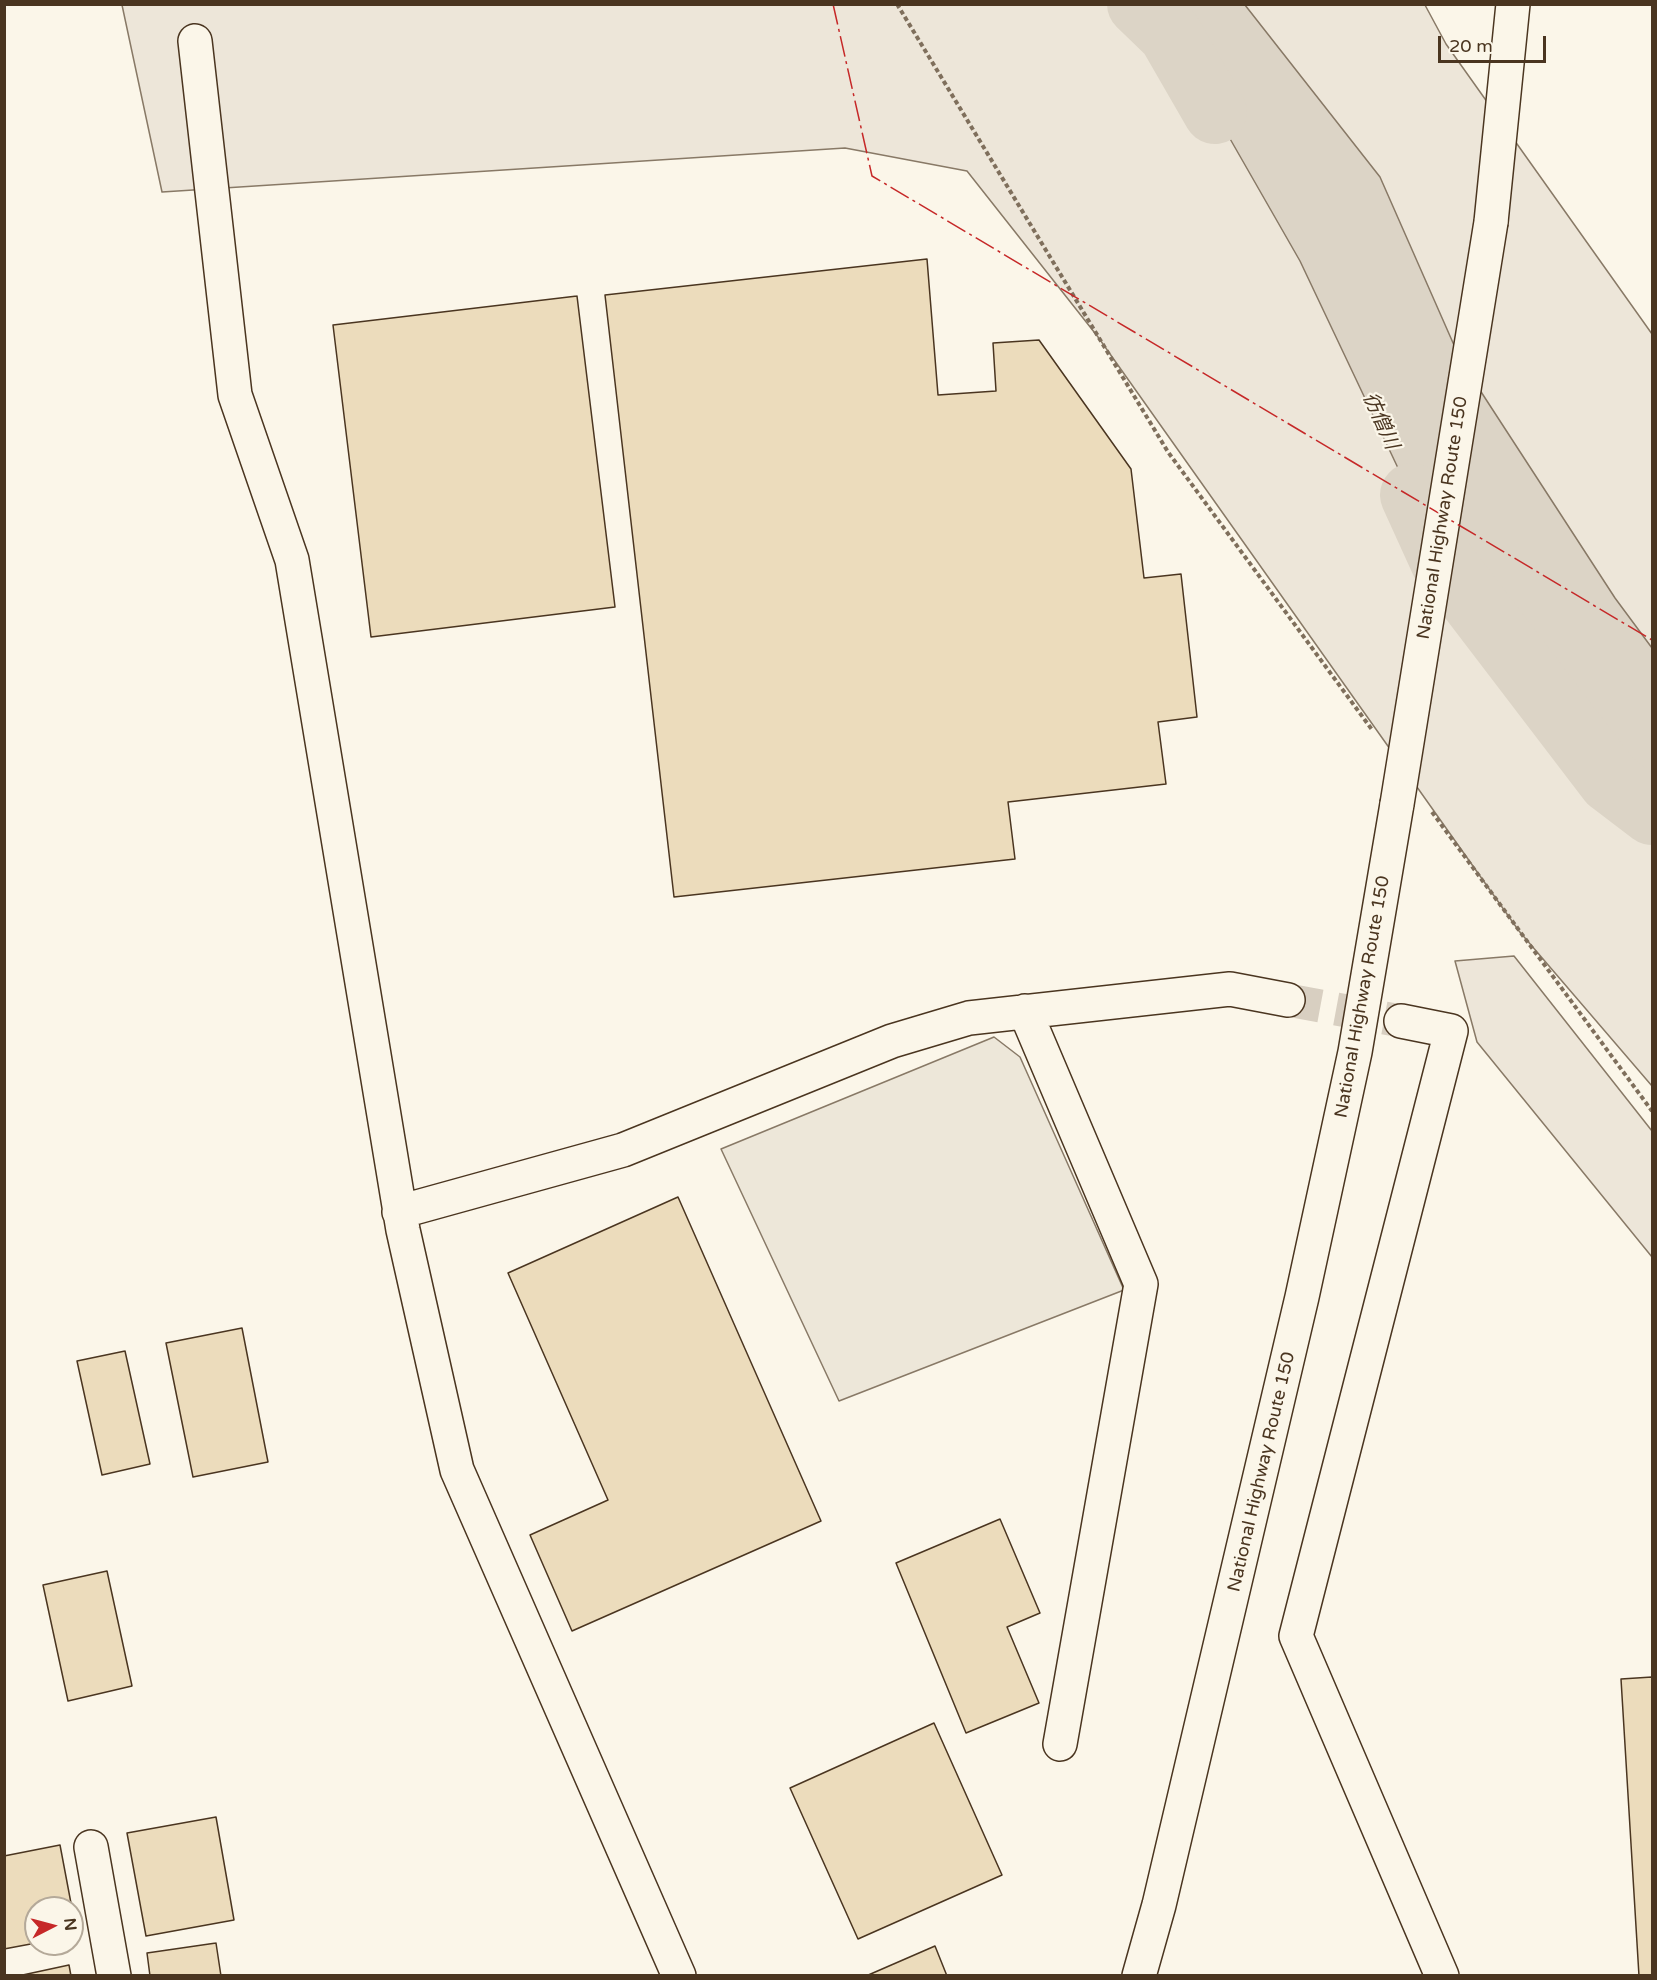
<!DOCTYPE html>
<meta charset="utf-8">
<style>
body{margin:0}
#map{position:relative;width:1657px;height:1980px;overflow:hidden;background:#fbf6e9;font-family:"Varela Round",sans-serif}
canvas{display:block}
.frame{position:absolute;inset:0;border:6px solid #4a3520;pointer-events:none}
.north{position:absolute;left:24px;top:1896px;width:60px;height:60px;box-sizing:border-box;background:#fbf6e9;border:2px solid #b4a999;border-radius:50%;rotate:84deg;font-size:16px;font-weight:700;line-height:24px;text-align:center;color:#4a3520}
.north::after{content:'';display:block;margin:auto;width:21px;height:27px;background:#c62828;clip-path:polygon(50% 0,100% 100%,50% 72%,0 100%)}
.scale{position:absolute;left:1438px;top:36px;width:108px;height:27px;box-sizing:border-box;border:3px solid #4a3520;border-top:0;padding-left:8px;font-size:18px;line-height:21px;white-space:nowrap;color:#4a3520;-webkit-text-stroke:4px #fbf6e9;paint-order:stroke}
</style>
<div id="map">
<canvas width="1657" height="1980"></canvas>
<div class="frame"></div>
<div class="north">N</div>
<div class="scale">20 m</div>
</div>
<script>
const c = document.querySelector('canvas').getContext('2d');
c.lineJoin = 'round';
function paint(path, color) {
  c.fillStyle = color;
  c.fill(path, 'evenodd');
}
function shape(rows) {
  const path = new Path2D();
  for (const r of rows) {
    path.moveTo(r[0], r[1]);
    for (let i = 2; i < r.length; i += 2) path.lineTo(r[i], r[i + 1]);
  }
  return path;
}
function strokePath(path, color, width, dash) {
  c.strokeStyle = color;
  c.lineWidth = width;
  c.lineCap = dash ? 'butt' : 'round';
  c.setLineDash(dash || []);
  c.stroke(path);
}
function write(font, color, halo, rows, align = 'center') {
  c.font = font + ' "Varela Round","Noto Sans JP",sans-serif';
  c.lineWidth = 4.5;
  c.setLineDash([]);
  c.textBaseline = 'middle';
  c.strokeStyle = halo;
  c.fillStyle = color;
  for (const [text, x, y, turn = 0] of rows) {
    c.save();
    c.translate(x, y);
    c.rotate((+turn || 0) * Math.PI / 180);
    c.textAlign = isNaN(turn) ? turn : align;
    if (halo) c.strokeText(text, 0, 0);
    c.fillText(text, 0, 0);
    c.restore();
  }
}
const green = shape([
 [122,5,1425,5,1446,44,1652,334,1652,1086,1519,931,1098,337,967,171,845,148,162,192,122,5],
 [1514,956,1652,1131,1652,1257,1477,1042,1455,961,1514,956]
]);
const parking = shape([
 [994,1037,1020,1057,1124,1290,839,1401,721,1149,994,1037]
]);
const water = shape([
 [1147,5,1245,5,1380,177,1461,361,1615,598,1652,648,1652,792,1442,561,1300,261,1170,34,1147,5]
]);
const stream = shape([
 [1635,800,1652,798]
]);
const river = shape([
 [1139,4,1170,34,1215,112],
 [1412,495,1442,561,1610,781,1652,813]
]);
const building = shape([
 [927,259,938,395,996,391,993,343,1039,340,1131,469,1144,578,1181,574,1197,717,1158,722,1166,784,1008,802,1015,859,674,897,605,295,927,259],
 [577,296,615,607,371,637,333,325,577,296],
 [678,1197,821,1521,572,1631,530,1535,608,1500,508,1273,678,1197],
 [242,1328,268,1462,193,1477,166,1343,242,1328],
 [125,1351,150,1464,102,1475,77,1361,125,1351],
 [1000,1519,1040,1613,1007,1627,1039,1703,966,1733,896,1563,1000,1519],
 [107,1571,132,1686,68,1701,43,1585,107,1571],
 [1652,1677,1652,1976,1639,1976,1621,1679,1652,1677],
 [934,1723,1002,1875,858,1939,790,1788,934,1723],
 [216,1817,234,1920,146,1936,127,1833,216,1817],
 [60,1845,77,1935,72,1936,72,1908,36,1908,36,1943,4,1949,4,1856,60,1845],
 [216,1943,221,1976,150,1976,147,1953,216,1943],
 [935,1946,947,1976,866,1976,935,1946],
 [69,1965,71,1976,18,1976,69,1965]
]);
const minorTunnel = shape([
 [1288,1000,1401,1021]
]);
const path = shape([
 [897,4,1168,452,1373,731],
 [1432,812,1652,1111]
]);
const minor = shape([
 [195,41,235,395,292,560,403,1230,457,1470,679,1976],
 [1025,1011,1141,1284,1060,1744],
 [1401,1021,1451,1031,1296,1636,1442,1976],
 [399,1212,623,1150,892,1041,969,1018,1230,989,1288,1000],
 [91,1847,114,1976]
]);
const highway = shape([
 [1491,222,1513,4],
 [1139,1976,1159,1905,1302,1297,1355,1052,1397,804]
]);
const highwayBridge = shape([
 [1397,804,1491,222]
]);
const power = shape([
 [833,4,872,176,1652,640]
]);
const streetNames = [
 ["National Highway Route 150",1443,518,-81],
 ["National Highway Route 150",1363,997,-80],
 ["National Highway Route 150",1262,1472,-77]
];
const waterNames = [
 ["彷僧川",1380,421,66]
];
paint(green, '#ede6d9');
strokePath(green, '#887966', 1.5);
paint(parking, '#ede7d9');
strokePath(parking, '#887966', 1.5);
paint(water, '#dcd4c6');
strokePath(water, '#887966', 1.5);
strokePath(stream, '#dcd4c6', 10);
strokePath(river, '#dcd4c6', 64);
paint(building, '#ecdcbc');
strokePath(building, '#4a3520', 1.5);
strokePath(minorTunnel, '#d8cfc1', 33, [33, 16]);
strokePath(minor, '#4a3520', 36);
strokePath(highway, '#4a3520', 36);
strokePath(path, '#7f6f5c', 4, [4.5, 3]);
strokePath(minor, '#fbf6e9', 33);
strokePath(highway, '#fbf6e9', 33);
strokePath(highwayBridge, '#4a3520', 36, []);
strokePath(highwayBridge, '#fbf6e9', 33);
strokePath(power, '#c62828', 1.5, [21, 4.5, 3, 4.5]);
write('18px', '#4a3520', '#fbf6e9', streetNames);
write('italic 20px', '#4a3520', '#fbf6e9', waterNames);
</script>
